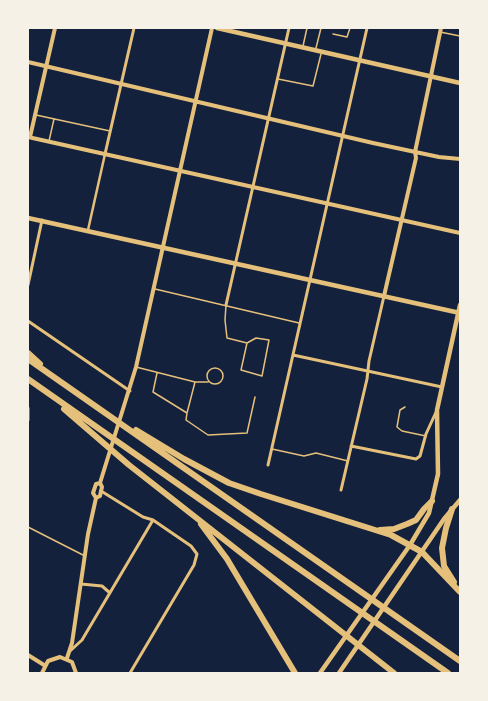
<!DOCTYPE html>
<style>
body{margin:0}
#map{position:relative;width:488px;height:701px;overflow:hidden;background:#14213d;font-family:"Varela Round",sans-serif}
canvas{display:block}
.frame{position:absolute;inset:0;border:29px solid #f6f1e7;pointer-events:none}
</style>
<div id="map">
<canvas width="488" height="701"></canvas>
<div class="frame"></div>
</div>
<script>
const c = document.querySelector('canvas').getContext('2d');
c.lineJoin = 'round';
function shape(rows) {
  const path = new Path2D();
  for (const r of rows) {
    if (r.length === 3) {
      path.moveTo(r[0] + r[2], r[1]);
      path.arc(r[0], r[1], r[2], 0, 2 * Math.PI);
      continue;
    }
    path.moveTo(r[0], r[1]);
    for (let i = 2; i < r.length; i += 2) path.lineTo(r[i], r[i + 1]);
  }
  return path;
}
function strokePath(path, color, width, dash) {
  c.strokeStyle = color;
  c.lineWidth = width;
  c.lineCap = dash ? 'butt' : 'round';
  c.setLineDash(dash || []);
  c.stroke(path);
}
const service = shape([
 [440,32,460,36],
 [333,34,347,37,350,28],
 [303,46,307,28],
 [316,48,321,28],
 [278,79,313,86,321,54],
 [36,115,110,131],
 [49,141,54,119],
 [155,289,299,323],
 [226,305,225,320,227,338,247,343,256,338,269,340,262,376,241,370,247,343],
 [136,367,195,382,208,382],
 [215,376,8],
 [157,373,153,392,187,413,195,382],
 [405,407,400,410,397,427,402,431,426,436],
 [187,413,186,420,208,435,247,433,255,397],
 [272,449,304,456,316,453,348,461],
 [28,527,83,555]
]);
const pedestrian = shape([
 [88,230,105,154]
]);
const minor = shape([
 [105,154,134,28],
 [28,285,42,220],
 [226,305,289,28],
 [28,321,130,391],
 [293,355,442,387],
 [28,408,28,420],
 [351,446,416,459,420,456,426,434,437,410],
 [268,465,367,28],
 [341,490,367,379,369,361,384,296],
 [101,491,143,517,153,520,191,546,197,554,194,565,130,673],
 [81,584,102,586,110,593],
 [70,651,82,640,153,520]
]);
const tertiary = shape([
 [28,62,373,143,439,157,460,159],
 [28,137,460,233],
 [30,137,55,28],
 [384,296,416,158,415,152,441,28],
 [96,498,100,496,101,491,102,487,100,483,136,367,212,28],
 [28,655,44,665],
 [67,658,72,643,88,534,96,498,93,493,96,484,100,483],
 [42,673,48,661,60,657,72,662,76,673]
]);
const secondary = shape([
 [217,28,460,83],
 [28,218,460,313],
 [320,673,410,545,429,513,438,474,437,410,460,305],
 [339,673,444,519,460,500]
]);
const motorway = shape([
 [28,353,40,364],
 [28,359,460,661],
 [28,379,448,673],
 [64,409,129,465,394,673],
 [136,430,184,459,229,483,261,494,391,535,422,552,460,592],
 [452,509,446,528,442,548,444,566,454,582],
 [201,524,227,559,295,673],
 [380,530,394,529,407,524,416,520,424,509,432,501]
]);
strokePath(service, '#e5c07b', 1.5);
strokePath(pedestrian, '#e5c07b', 2.5);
strokePath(minor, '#e5c07b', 3);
strokePath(tertiary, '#e5c07b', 4);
strokePath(secondary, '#e5c07b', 4.5);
strokePath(motorway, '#e5c07b', 6);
</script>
